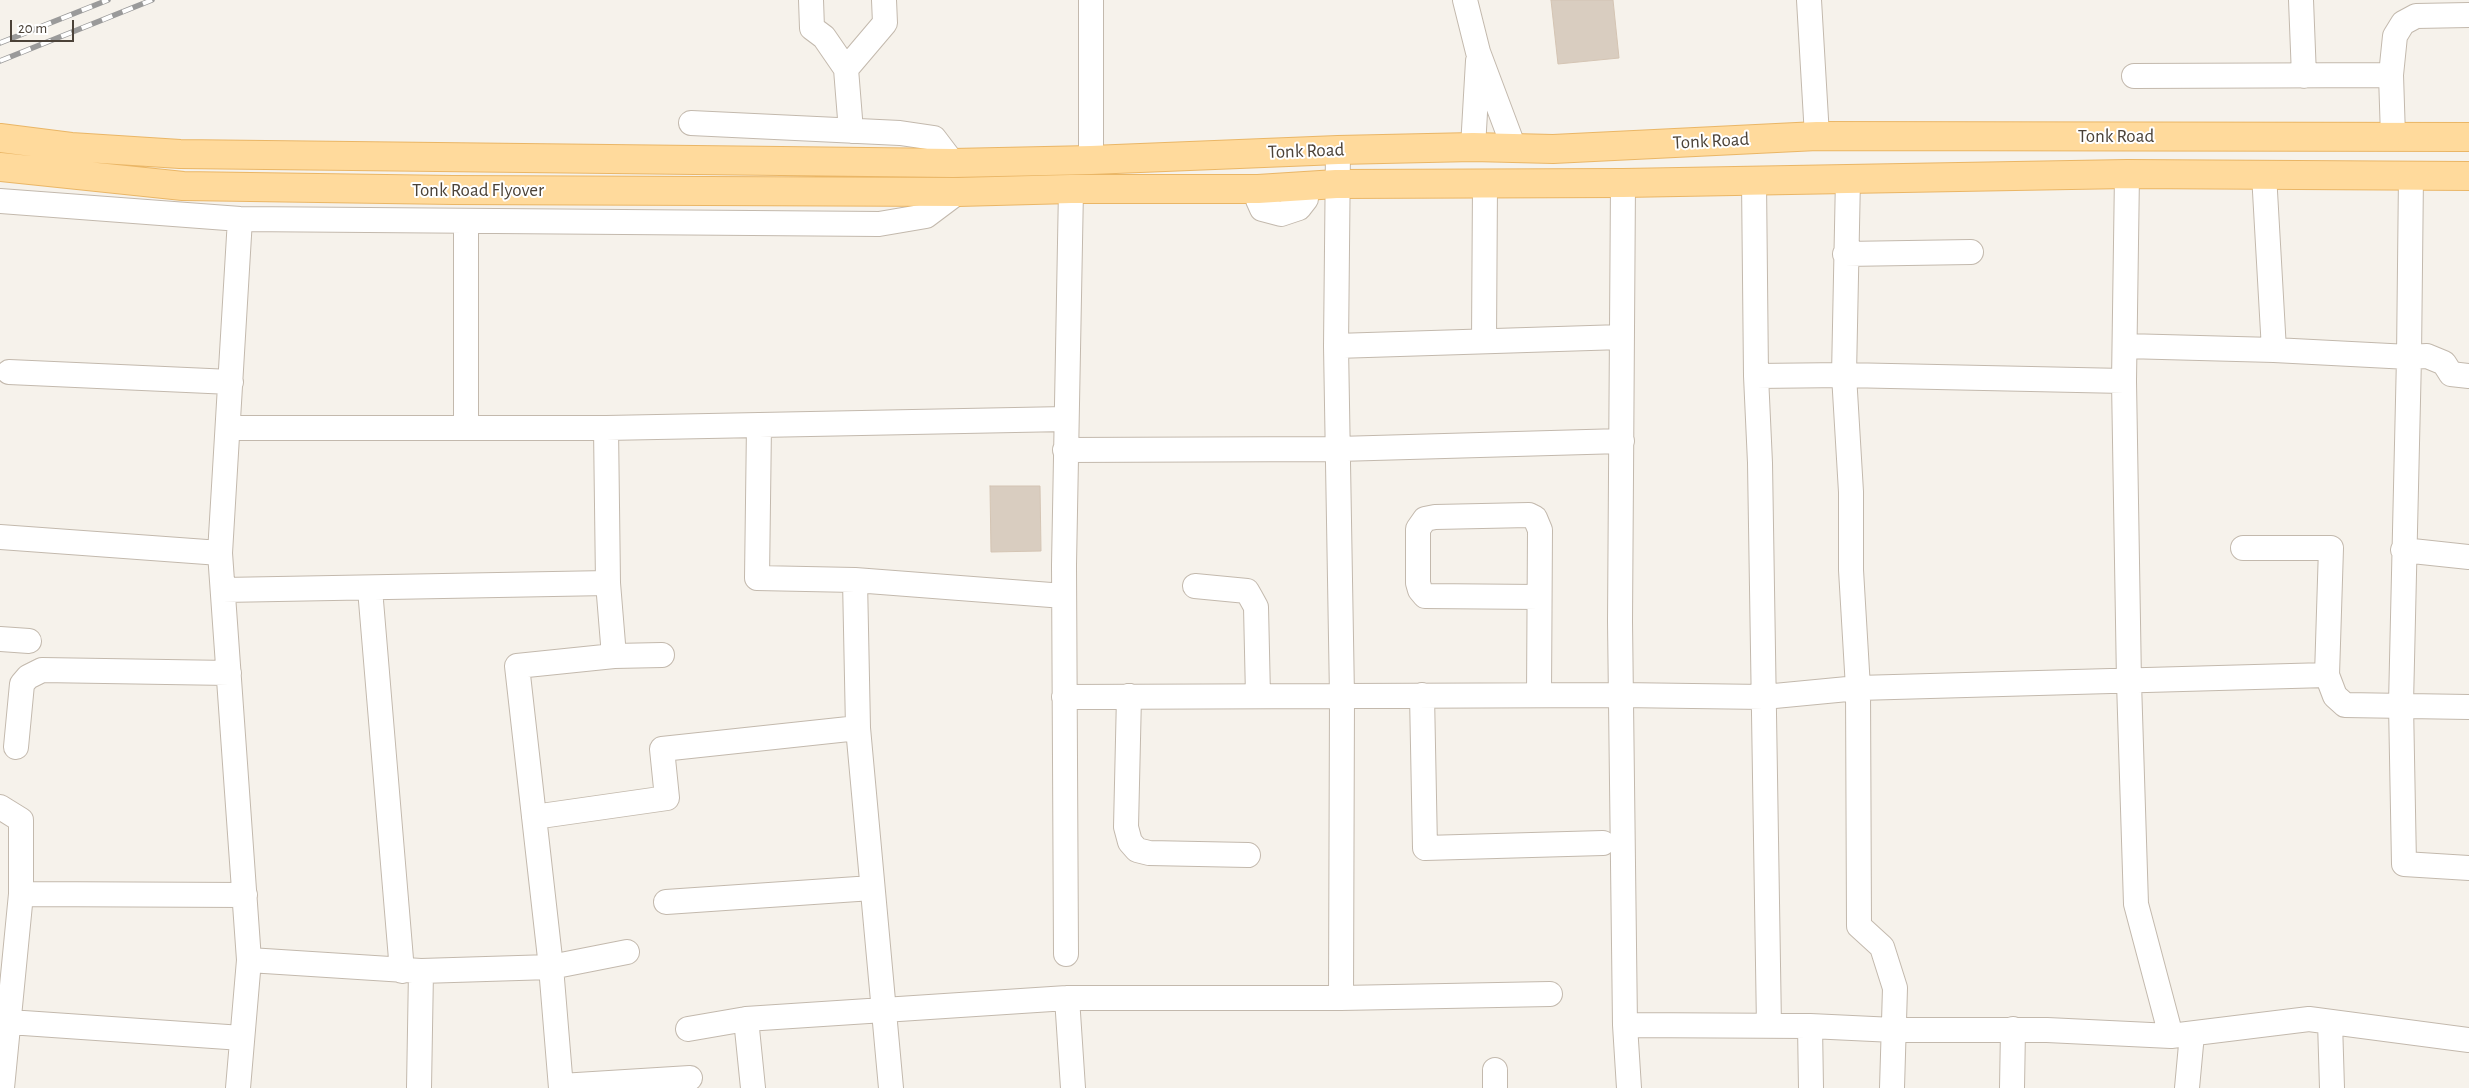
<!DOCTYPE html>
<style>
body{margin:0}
#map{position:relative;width:2469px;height:1088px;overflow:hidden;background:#f6f2eb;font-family:"Alegreya Sans",sans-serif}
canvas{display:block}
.scale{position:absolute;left:10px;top:20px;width:64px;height:22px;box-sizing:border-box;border:2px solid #4b4238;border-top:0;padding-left:6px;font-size:15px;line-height:18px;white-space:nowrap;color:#4b4238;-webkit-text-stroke:4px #fff;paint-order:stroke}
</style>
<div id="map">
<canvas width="2469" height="1088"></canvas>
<div class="scale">20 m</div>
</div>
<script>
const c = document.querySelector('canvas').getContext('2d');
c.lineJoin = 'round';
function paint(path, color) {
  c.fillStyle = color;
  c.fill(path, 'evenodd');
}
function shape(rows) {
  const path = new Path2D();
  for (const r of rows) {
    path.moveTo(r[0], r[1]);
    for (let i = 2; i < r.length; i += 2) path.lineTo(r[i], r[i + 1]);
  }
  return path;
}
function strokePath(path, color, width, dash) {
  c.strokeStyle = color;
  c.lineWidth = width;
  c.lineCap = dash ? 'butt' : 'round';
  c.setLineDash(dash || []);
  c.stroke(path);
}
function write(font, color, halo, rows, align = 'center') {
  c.font = font + ' "Alegreya Sans",sans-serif';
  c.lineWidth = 4;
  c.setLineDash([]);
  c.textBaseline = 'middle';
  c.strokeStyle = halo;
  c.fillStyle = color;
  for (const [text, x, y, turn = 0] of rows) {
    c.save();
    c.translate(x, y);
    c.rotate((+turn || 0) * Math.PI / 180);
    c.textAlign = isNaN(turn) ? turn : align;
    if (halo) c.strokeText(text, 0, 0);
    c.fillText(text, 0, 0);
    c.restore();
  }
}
const building = shape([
 [1551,0,1613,0,1619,58,1558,64,1551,0],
 [990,486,1040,486,1041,551,991,552,990,486]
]);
const minor = shape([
 [811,0,812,28,824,37,846,69,851,131],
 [1465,0,1478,52,1514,148],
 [1809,0,1817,136],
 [2301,0,2304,76],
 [846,69,885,23,884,0],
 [2134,76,2391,75],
 [691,123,900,133,934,138,953,163],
 [2393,136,2391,75,2395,36,2403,23,2416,16,2469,15],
 [1473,147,1478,61],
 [1338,150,1336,346,1342,696,1341,998],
 [1091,160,1091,0],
 [2127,174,2124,381,2129,682,2136,904,2171,1036],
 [2264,174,2274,350,2409,357,2411,175],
 [1848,178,1844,375,1851,492,1851,570,1858,688,1859,926,1882,947,1895,988,1892,1088],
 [1754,181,1756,376,1760,463,1769,1026],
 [1623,183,1620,621,1625,1025,1629,1088],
 [1258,189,1258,200,1262,209,1281,214,1299,208,1306,199,1306,185],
 [0,201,240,219,879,224,926,216,958,192],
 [1845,254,1971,252],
 [1484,341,1485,184],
 [1336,346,1622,337],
 [2125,346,2274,350],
 [9,372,231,382],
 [1756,376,1844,375,2124,381],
 [2469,376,2451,374,2444,363,2427,356,2409,357,2401,704,2404,864,2469,868],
 [759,425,757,578,855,580,1064,596],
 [228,428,606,428,1066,419],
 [466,428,466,221],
 [606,428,608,583,614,656],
 [1065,450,1338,449,1622,441],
 [0,537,220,553],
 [2243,548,2331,548,2327,675],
 [2403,550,2469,557],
 [855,580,858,728,891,1088],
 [1195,586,1247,591,1251,598,1256,607,1258,696],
 [370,589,402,971],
 [223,590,608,583],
 [0,639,29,641],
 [1422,695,1425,848,1603,843],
 [1539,695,1540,530,1535,518,1529,515,1435,517,1425,519,1418,529,1418,583,1420,590,1425,596,1539,597],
 [1129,696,1126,827,1130,842,1137,850,1149,853,1248,855],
 [1064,697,1621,695,1764,697,1858,688,2327,675,2335,696,2345,705,2469,707],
 [16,747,22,684,28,677,42,670,229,673],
 [0,807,21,820,21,894,2,1088],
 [534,817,667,798,662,749,858,728],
 [21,894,245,895],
 [666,902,872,888],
 [1066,954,1064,565,1071,189],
 [249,960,421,971,551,967,627,952],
 [1067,998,1073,1088],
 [746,1019,753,1088],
 [9,1022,242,1038],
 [2330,1022,2332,1088],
 [1625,1025,1810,1026,1894,1030,2047,1030,2171,1036,2309,1019,2469,1040],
 [1810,1026,1811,1088],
 [688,1029,746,1019,1067,998,1341,998,1550,994],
 [561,1086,690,1078],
 [238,1088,249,960,220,553,240,219],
 [419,1088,421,971],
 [561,1088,551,967,517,666,614,656,662,655],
 [1495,1088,1495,1070],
 [2012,1088,2013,1029],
 [2187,1088,2192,1034]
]);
const major = shape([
 [0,138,71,147,180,154,953,163,1091,160,1338,150,1473,147,1553,149,1817,136,2469,137],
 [0,167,183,186,453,190,958,192,1071,189,1258,189,1336,184,1623,183,2127,174,2469,176]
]);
const rail = shape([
 [0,43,108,0],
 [0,61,152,0]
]);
const streetNames = [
 ["Tonk Road",2116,136],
 ["Tonk Road",1711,141,-3],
 ["Tonk Road",1306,151,-2],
 ["Tonk Road Flyover",478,190]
];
paint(building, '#d9cdc0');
strokePath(building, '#d4c4b3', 1);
strokePath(minor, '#c3b9ad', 26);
strokePath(major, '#eab666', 30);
strokePath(minor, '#fff', 24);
strokePath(major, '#ffda9c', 28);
strokePath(rail, '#9a9a9a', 5.5);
strokePath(rail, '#fff', 4, [11]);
write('19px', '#4b4238', '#fff', streetNames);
</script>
